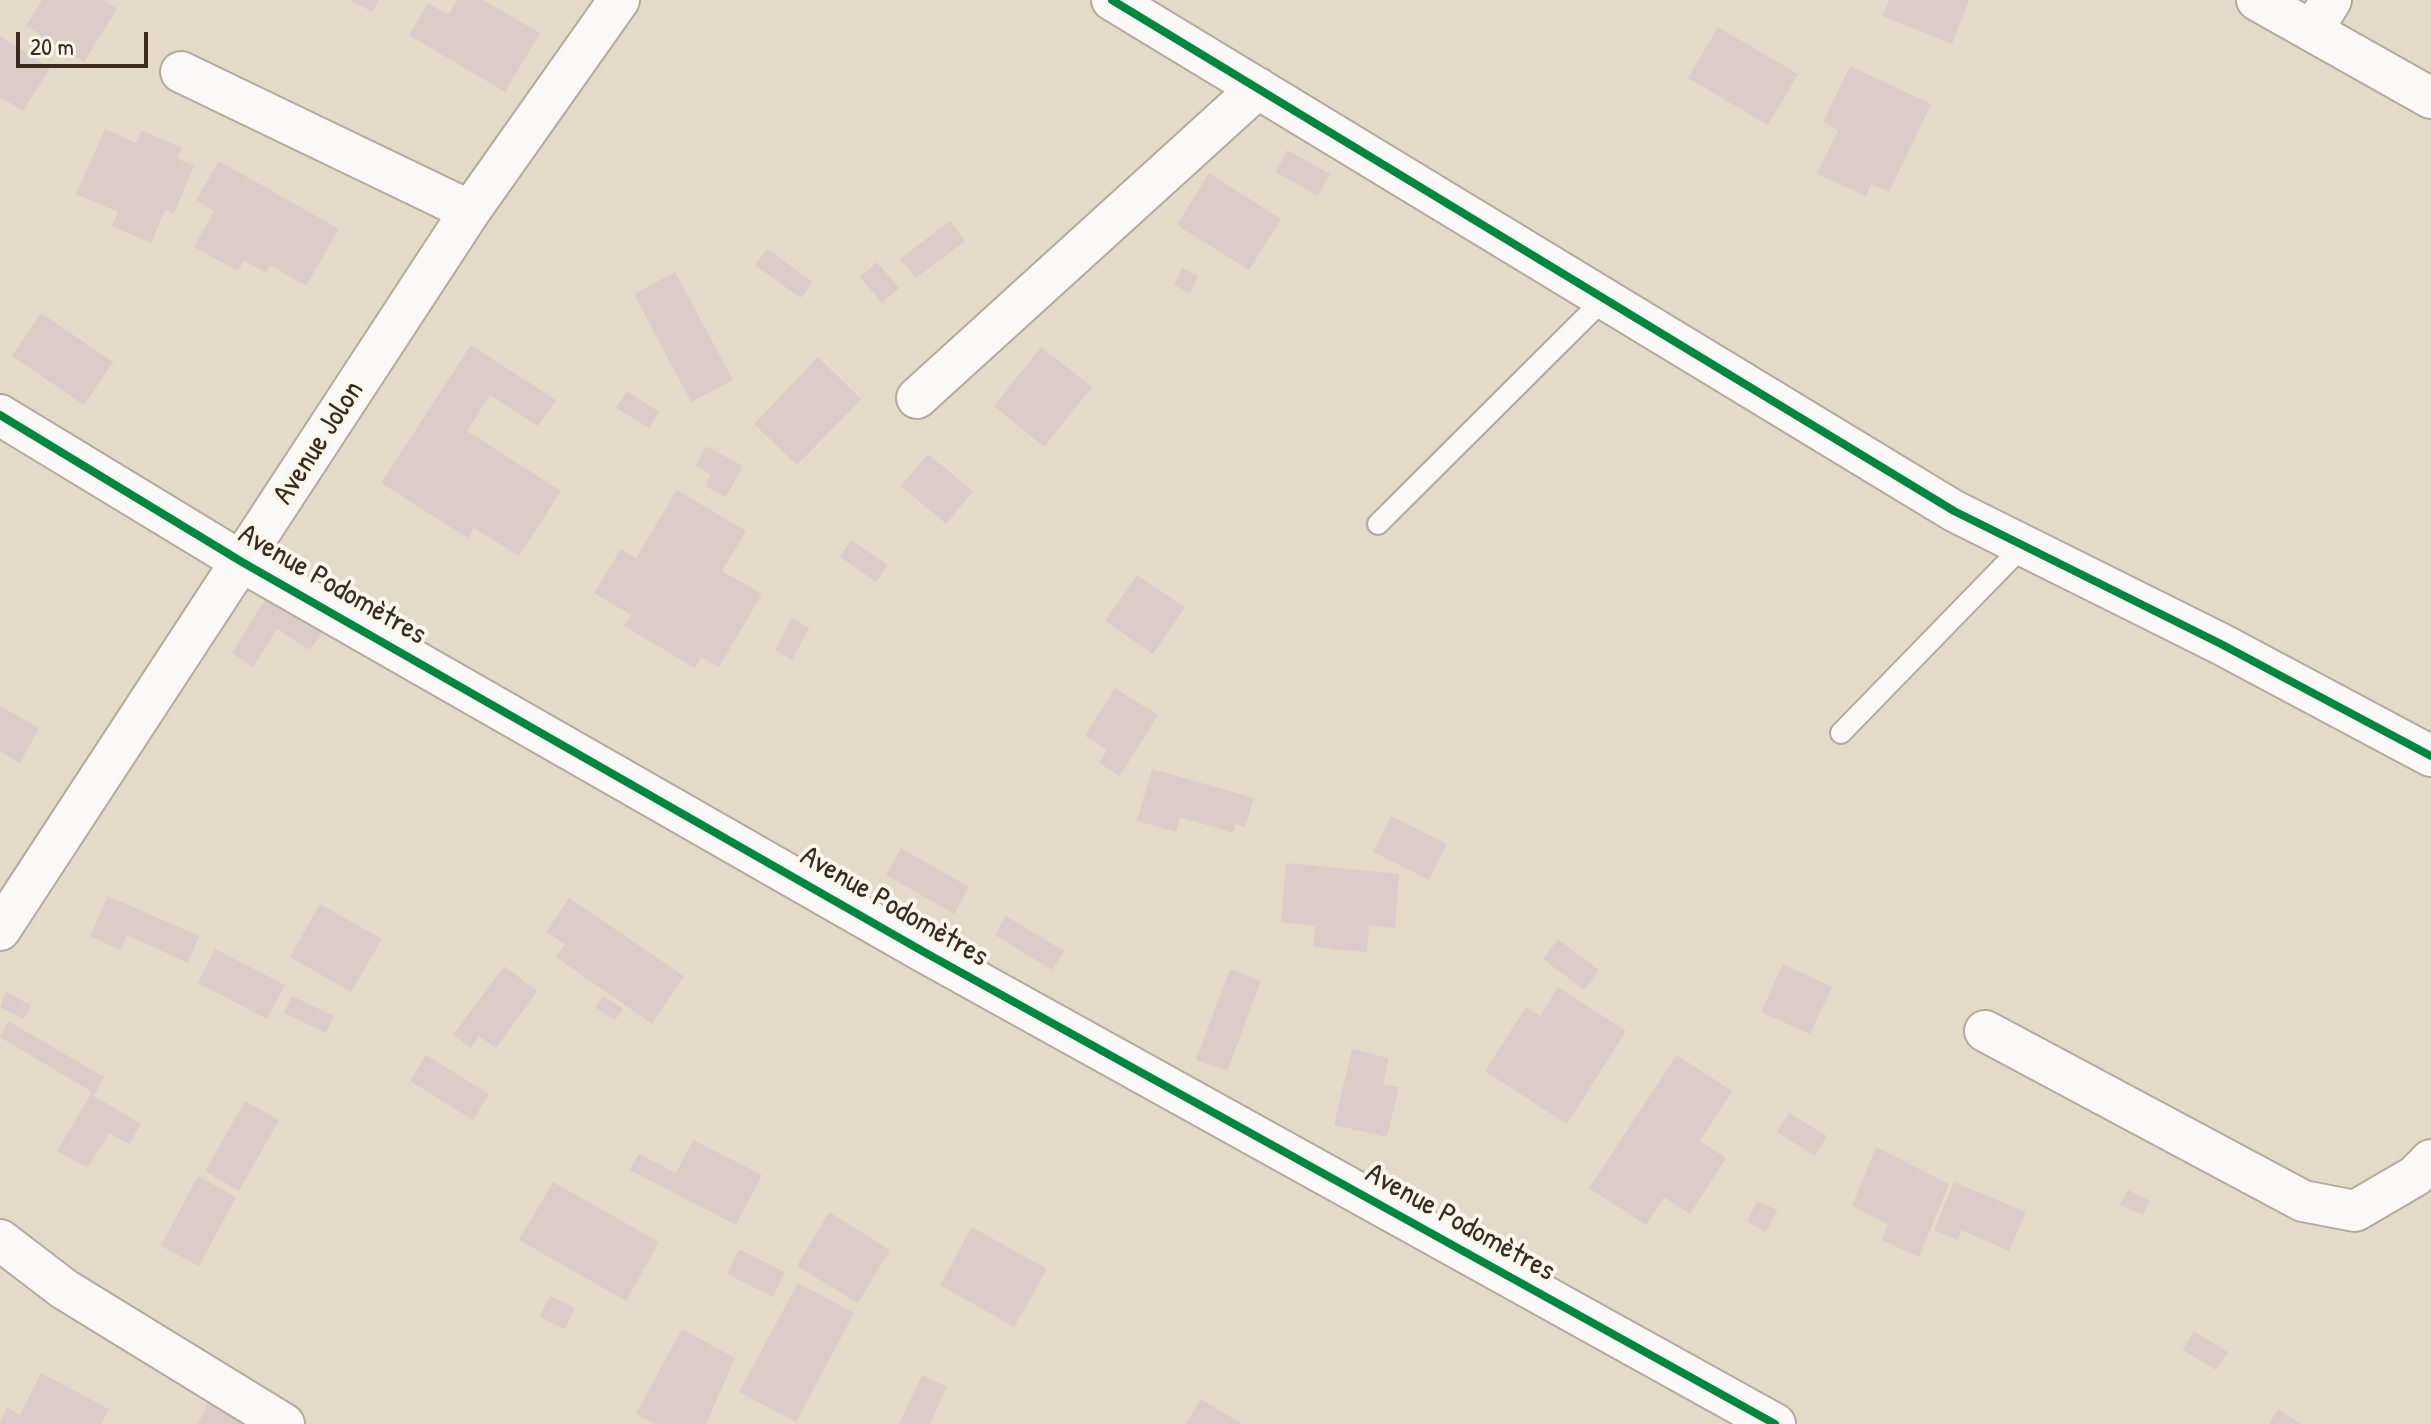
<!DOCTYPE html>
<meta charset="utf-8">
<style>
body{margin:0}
#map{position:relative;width:2431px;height:1424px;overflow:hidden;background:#e3dac8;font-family:"Patrick Hand",sans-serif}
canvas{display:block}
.scale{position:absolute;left:16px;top:32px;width:132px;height:36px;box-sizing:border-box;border:4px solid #3b2a1e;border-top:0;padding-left:10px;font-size:24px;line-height:28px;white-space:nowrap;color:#3b2a1e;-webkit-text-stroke:6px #fbf7ec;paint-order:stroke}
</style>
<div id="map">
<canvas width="2431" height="1424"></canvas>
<div class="scale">20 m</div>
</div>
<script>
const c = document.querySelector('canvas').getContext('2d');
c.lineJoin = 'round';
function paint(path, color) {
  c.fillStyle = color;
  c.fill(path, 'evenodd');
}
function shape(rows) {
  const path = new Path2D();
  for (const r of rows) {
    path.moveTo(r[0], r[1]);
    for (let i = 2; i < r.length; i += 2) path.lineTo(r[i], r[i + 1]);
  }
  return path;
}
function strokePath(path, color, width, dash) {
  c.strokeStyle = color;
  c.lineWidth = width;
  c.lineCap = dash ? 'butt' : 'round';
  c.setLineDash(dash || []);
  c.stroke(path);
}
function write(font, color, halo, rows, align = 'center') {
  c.font = font + ' "Patrick Hand",sans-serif';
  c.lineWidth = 8;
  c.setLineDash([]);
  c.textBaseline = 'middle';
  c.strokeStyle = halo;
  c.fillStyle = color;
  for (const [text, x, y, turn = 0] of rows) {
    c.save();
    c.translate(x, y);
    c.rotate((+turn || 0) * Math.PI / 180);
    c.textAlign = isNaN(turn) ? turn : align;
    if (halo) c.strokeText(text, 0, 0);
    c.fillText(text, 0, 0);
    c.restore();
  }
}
const building = shape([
 [42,0,103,0,117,9,84,62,26,26],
 [350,0,379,0,372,12],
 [457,0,483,0,540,33,505,92,409,35,428,3,448,15],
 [1889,0,1969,0,1952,44,1882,16],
 [1718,27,1798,74,1768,125,1688,78],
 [0,36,50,68,23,111,0,97],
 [1850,66,1931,104,1889,192,1871,184,1866,196,1817,174,1838,130,1823,122],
 [105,129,136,143,141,130,182,148,177,158,194,166,174,213,165,210,151,243,112,226,118,212,76,194],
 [1287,150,1330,174,1318,196,1276,172],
 [219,161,339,229,306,286,270,265,266,273,244,260,238,271,194,247,214,211,196,200],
 [1209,173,1281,219,1249,270,1177,225],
 [950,221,965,241,916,278,900,259],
 [767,249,813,282,801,298,755,265],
 [877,262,899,288,882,303,860,277],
 [1182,268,1198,276,1190,293,1174,285],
 [675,272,733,380,691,402,634,294],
 [41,313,113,362,84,405,12,356],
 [471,345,556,400,538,426,490,395,467,431,561,491,519,556,474,528,468,538,381,483],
 [1041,347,1092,387,1044,447,994,406],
 [818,357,861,399,797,465,754,424],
 [627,391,659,412,649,428,616,408],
 [706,446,743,466,726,497,705,486,711,475,696,466],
 [928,454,973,491,946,524,901,486],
 [677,490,746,531,722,571,762,594,719,667,701,657,695,668,624,626,631,615,594,593,621,549,636,558],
 [851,540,888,565,876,582,840,557],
 [1137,575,1185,607,1153,654,1105,621],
 [266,598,322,632,310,650,277,629,253,667,232,653],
 [792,618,809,628,792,660,775,650],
 [1115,688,1158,715,1120,776,1099,763,1107,750,1085,736],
 [0,706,39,728,20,763,0,751],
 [1152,769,1254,798,1245,827,1235,824,1233,833,1180,817,1176,832,1137,821],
 [1391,816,1447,844,1429,880,1373,852],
 [901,848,969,887,954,914,886,875],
 [1286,863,1399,874,1395,928,1369,925,1367,952,1313,947,1315,926,1281,922],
 [108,896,199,936,188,963,127,935,120,950,90,936],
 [569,898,684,976,652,1024,556,957,565,944,546,932],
 [320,904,382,939,351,992,290,957],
 [1006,916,1064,951,1052,970,995,935],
 [1558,939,1599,970,1584,990,1543,959],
 [215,949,285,985,267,1019,198,983],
 [1783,964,1832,987,1810,1034,1761,1012],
 [504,966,537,991,496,1048,479,1036,471,1048,453,1035],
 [1230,969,1261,981,1227,1071,1196,1060],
 [1558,987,1626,1031,1567,1124,1485,1071,1526,1007,1540,1016],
 [6,992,31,1005,24,1019,0,1007],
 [292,996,334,1016,326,1033,284,1013],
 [603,996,623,1009,615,1020,595,1007],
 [8,1021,104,1077,94,1096,141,1124,129,1144,109,1133,88,1168,57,1151,92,1092,0,1037],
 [1352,1049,1389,1058,1383,1084,1399,1087,1387,1137,1334,1125],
 [426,1055,489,1094,473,1120,410,1081],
 [1677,1055,1732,1091,1700,1141,1726,1158,1690,1214,1664,1197,1646,1225,1589,1188],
 [245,1101,279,1120,239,1191,205,1171],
 [1789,1113,1827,1136,1815,1156,1777,1132],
 [693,1140,762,1175,736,1225,630,1170,639,1154,676,1173],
 [1876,1147,1949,1184,1919,1257,1882,1240,1888,1224,1852,1206],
 [198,1176,236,1197,199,1266,161,1246],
 [553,1182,659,1242,626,1301,519,1240],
 [1954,1182,2026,1212,2009,1251,1961,1230,1958,1240,1934,1230],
 [2128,1190,2150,1201,2143,1215,2120,1205],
 [1757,1201,1777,1210,1766,1232,1747,1222],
 [829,1212,890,1250,858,1303,797,1266],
 [972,1227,1047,1269,1014,1327,940,1285],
 [739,1249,785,1272,773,1297,727,1274],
 [798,1283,854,1313,796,1422,739,1392],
 [550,1296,575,1308,565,1329,539,1317],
 [682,1329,735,1358,706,1424,655,1424,636,1414],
 [2194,1331,2228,1352,2216,1370,2183,1350],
 [41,1373,109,1409,101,1424,0,1424,7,1407,20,1415],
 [922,1375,947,1387,930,1424,899,1424],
 [210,1399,257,1424,198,1424],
 [1201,1399,1242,1424,1186,1424],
 [2278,1409,2301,1424,2269,1424]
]);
const service = shape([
 [1378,524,1604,299],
 [1841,733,2023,546]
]);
const minor = shape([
 [1112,0,1954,511,2221,644,2431,756],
 [2257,0,2431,98],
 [2312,31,2331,0],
 [181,72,470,211],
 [917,398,1258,88],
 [0,415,242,562,924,952,1775,1424],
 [0,930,470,211,619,0],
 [1985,1031,2303,1201,2355,1211,2415,1176,2431,1160],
 [0,1240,64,1289,284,1424]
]);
const cycleway = shape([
 [1112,0,1954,511,2221,644,2431,756],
 [0,415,242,562,924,952,1775,1424]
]);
const streetNames = [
 ["Avenue Jolon",319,443,-57],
 ["Avenue Podomètres",332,585,30],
 ["Avenue Podomètres",894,907,30],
 ["Avenue Podomètres",1460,1223,29]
];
paint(building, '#dbccc9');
strokePath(service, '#b1aa9d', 24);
strokePath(minor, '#b1aa9d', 44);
strokePath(service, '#fbf9f7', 20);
strokePath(minor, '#fbf9f7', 40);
strokePath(cycleway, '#00873e', 8);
write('30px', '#3b2a1e', '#fbf7ec', streetNames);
</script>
